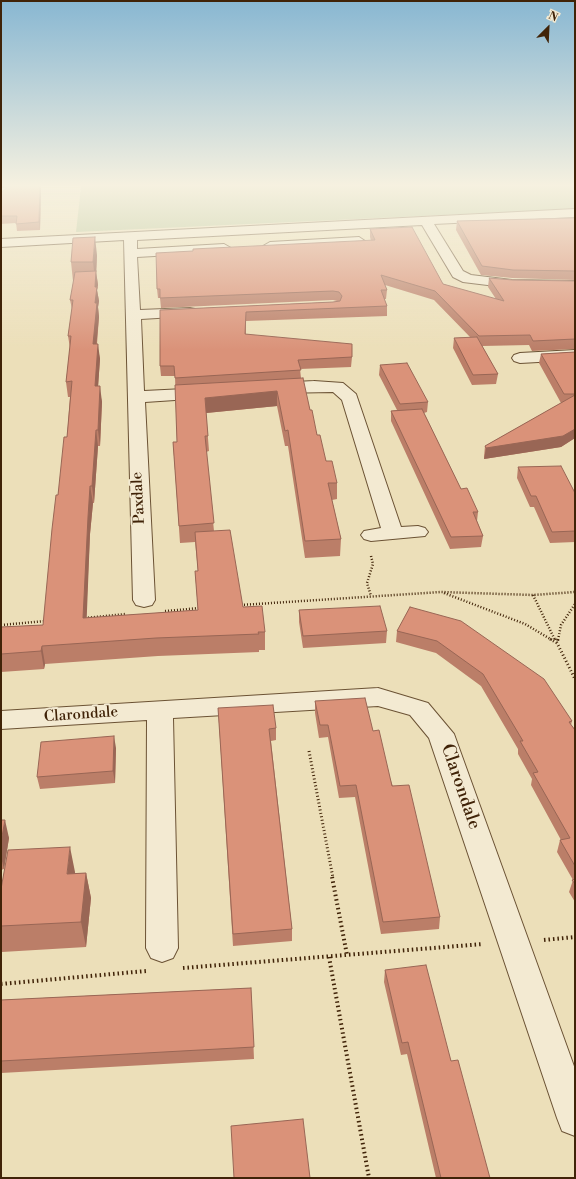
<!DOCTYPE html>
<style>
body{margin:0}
#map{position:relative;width:576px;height:1179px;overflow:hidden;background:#ecdfb9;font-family:"Libre Bodoni",serif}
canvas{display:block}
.frame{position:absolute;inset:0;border:2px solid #402308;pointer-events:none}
.north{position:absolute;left:528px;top:8px;width:40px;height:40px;-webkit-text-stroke:3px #f3ead2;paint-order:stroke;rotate:24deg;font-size:11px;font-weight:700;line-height:16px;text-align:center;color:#402308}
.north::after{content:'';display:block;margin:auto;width:14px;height:18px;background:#402308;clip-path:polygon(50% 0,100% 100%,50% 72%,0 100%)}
</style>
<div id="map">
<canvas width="576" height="1179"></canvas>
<div class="frame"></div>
<div class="north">N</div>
</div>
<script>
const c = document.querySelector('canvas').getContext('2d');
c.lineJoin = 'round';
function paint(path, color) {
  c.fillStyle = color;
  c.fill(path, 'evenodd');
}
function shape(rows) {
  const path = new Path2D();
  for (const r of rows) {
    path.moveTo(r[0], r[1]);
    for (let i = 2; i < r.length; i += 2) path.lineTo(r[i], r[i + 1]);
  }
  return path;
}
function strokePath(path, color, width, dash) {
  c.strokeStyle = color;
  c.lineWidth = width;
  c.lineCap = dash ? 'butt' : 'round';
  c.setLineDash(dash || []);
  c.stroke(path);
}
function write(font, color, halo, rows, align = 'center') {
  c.font = font + ' "Libre Bodoni",serif';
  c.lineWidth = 4;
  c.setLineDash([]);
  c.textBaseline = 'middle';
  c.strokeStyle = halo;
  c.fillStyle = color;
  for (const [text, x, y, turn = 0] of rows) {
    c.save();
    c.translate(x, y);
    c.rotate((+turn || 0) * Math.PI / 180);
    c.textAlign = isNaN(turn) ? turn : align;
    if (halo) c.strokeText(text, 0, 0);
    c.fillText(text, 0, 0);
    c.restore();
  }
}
const green = shape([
 [79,185,575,185,575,209,76,232,81,187]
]);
const pathFar2 = shape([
 [371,556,373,564,367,583,371,596],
 [444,593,525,624,552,640],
 [533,595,555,640],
 [241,605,441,592,533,595,575,592],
 [165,611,200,608],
 [85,618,126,614],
 [1,625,46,621],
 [558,640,561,625,575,604]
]);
const pathFar1 = shape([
 [550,639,557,643,558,639],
 [555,639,575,679],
 [309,751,333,878]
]);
const path = shape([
 [332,877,347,955],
 [544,940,575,937],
 [329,957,369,1178],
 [183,968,483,944],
 [1,984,146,971]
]);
const minor = shape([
 [575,209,575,217,434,224,463,271,471,275,512,280,575,281,575,289,512,288,463,282,453,277,422,225,137,240,137,249,224,244,231,248,224,252,137,257,140,310,190,308,195,309,197,312,195,315,190,316,141,319,144,391,205,388,211,389,213,393,211,397,205,398,145,402,155,600,152,605,144,607,136,605,133,600,124,240,1,247,1,239,575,209],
 [359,237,365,241,364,244,270,250,263,246,270,242,359,237],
 [575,350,575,360,520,363,514,361,512,358,514,355,520,353,575,350],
 [314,381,343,383,356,394,401,527,418,526,425,528,428,532,425,536,371,541,364,539,361,535,364,531,381,528,342,400,333,392,276,393,270,392,268,388,270,384,276,383,314,381],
 [378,688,428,703,454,734,575,1069,575,1136,562,1131,557,1118,429,738,410,715,378,706,173,718,178,948,173,958,162,962,151,958,146,948,147,720,1,729,1,711,378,688]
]);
const wall = shape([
 [1,185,40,185,41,191,40,230,17,231,16,223,1,224,1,193,6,189,5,188,1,188],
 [575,218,575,280,512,278,481,275,456,230,457,221],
 [370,229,443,284,496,299,488,287,489,278,513,280,575,281,575,349,532,351,529,345,482,346,498,374,496,384,472,385,453,348,454,338,470,337,434,300,385,285,387,290,386,299,384,299,387,306,387,316,246,321,246,334,352,357,351,367,300,369,301,378,317,435,326,461,337,483,337,499,332,500,341,539,340,556,305,558,288,446,285,446,277,406,206,413,209,451,206,452,214,531,243,607,265,632,265,650,259,650,259,652,158,656,45,664,44,669,1,672,1,627,43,625,58,495,67,437,70,397,68,397,66,382,70,348,68,336,72,309,70,300,74,281,73,281,71,262,97,255,96,271,98,285,97,290,99,301,98,307,99,317,97,344,100,359,98,386,102,402,100,446,98,446,94,503,93,503,90,534,86,618,198,610,195,571,198,571,195,542,180,543,173,442,177,442,175,376,161,376,160,366,160,310,333,302,337,301,333,300,161,308,160,298,158,298,157,289,193,251,371,241,370,237],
 [575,352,575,438,561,447,484,459,484,457,485,446,561,403,539,363,541,354],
 [380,365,428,402,427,412,424,413,461,489,478,512,477,521,483,536,481,547,450,549,391,421,391,411,397,410,379,375],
 [518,467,575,493,575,542,550,543,534,507,530,507,517,478],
 [410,607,572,721,571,725,575,730,575,902,569,892,573,880,557,852,560,840,561,840,531,785,532,779,518,754,518,749,481,686,436,653,396,642,397,631],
 [299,610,387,631,386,643,303,648,299,622],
 [315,701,373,731,440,917,439,929,381,934,355,797,339,798,328,737,319,738,315,713],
 [218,708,276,728,276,740,271,741,292,929,292,941,233,946],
 [116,748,115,783,40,789,37,777],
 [1,820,9,838,4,869,1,870],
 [75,872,75,873,86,873,91,898,86,947,2,952,1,950,1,889],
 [385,970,451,1061,490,1178,436,1178,407,1054,401,1055,384,982],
 [251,988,254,1059,1,1073,1,1000]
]);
const shadedWall = shape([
 [1,185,4,185,5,188,1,188],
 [40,185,41,191,40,230,39,222],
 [95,237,97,255,96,279,96,271,98,285,97,290,99,301,98,307,99,317,95,359,93,344,95,303,95,280,93,262],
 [98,344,100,359,97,402,95,386],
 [100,386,102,402,100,446,98,430],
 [277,391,277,406,206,413,205,398],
 [575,429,575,438,561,447,484,459,486,448],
 [96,430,98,446,94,503,92,486],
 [90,486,93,503,90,534,86,636,83,618,88,517],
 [42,646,45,664,44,669,41,651],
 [114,736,116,748,115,783,113,771],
 [5,820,9,838,4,869,1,857,1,842],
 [70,847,75,872,73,899,67,874],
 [86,873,91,898,86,947,81,922]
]);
const building = shape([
 [10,185,40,185,39,222,16,224,17,216,1,216,1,193,10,185],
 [575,218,575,271,513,270,482,266,457,221,575,218],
 [412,227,443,284,504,301,489,278,513,280,575,281,575,339,533,341,530,335,479,336,435,291,381,275,387,290,381,290,387,306,246,312,245,334,352,344,352,357,298,360,301,370,175,378,174,366,160,366,160,310,333,302,340,301,342,296,339,292,333,291,160,298,160,289,157,289,156,253,193,251,193,249,375,240,370,229,412,227],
 [95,237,93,262,71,262,73,238,95,237],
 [96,271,95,287,97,287,95,303,97,303,93,344,98,344,95,386,100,386,98,430,96,430,92,486,90,486,88,517,83,618,198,610,195,571,198,571,195,532,230,530,243,607,262,606,265,632,258,632,259,634,156,638,42,646,41,651,1,654,1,627,43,625,52,529,56,495,58,495,64,437,67,437,72,381,66,382,71,336,68,336,73,300,70,300,75,272,96,271],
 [477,337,498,374,473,375,454,338,477,337],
 [575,352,575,394,564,394,541,354,575,352],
 [407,363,428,402,400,404,380,365,407,363],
 [303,378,310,410,312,410,317,435,320,435,326,461,332,461,337,483,328,483,341,539,305,541,288,430,285,431,277,391,205,398,208,436,205,436,214,523,179,526,173,442,177,442,175,385,303,378],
 [575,395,575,429,563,436,486,448,485,446,575,395],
 [422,409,461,489,467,488,478,512,473,512,483,536,451,537,391,411,422,409],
 [561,466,575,493,575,531,552,532,536,496,531,496,518,467,561,466],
 [380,606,387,631,303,636,299,610,380,606],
 [410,607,461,621,544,679,572,721,569,722,575,730,575,866,560,840,570,838,533,773,538,772,520,741,523,741,483,674,437,641,397,631,410,607],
 [365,698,373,731,379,730,392,786,409,785,440,917,383,922,356,785,340,786,328,725,320,725,315,701,365,698],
 [273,705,276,728,269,729,292,929,233,934,218,708,273,705],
 [114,736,113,771,37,777,41,742,114,736],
 [1,820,5,820,1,842,1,820],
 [70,847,67,874,86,873,81,922,1,926,1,889,8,850,70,847],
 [575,879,575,884,572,880,575,879],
 [426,965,451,1061,458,1060,490,1178,441,1178,408,1042,402,1043,385,970,426,965],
 [251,988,254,1047,1,1061,1,1000,251,988],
 [303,1119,310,1178,234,1178,231,1126,303,1119]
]);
const streetNames = [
 ["Paxdale",139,498,-93],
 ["Clarondale",81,715,-4]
];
const nearStreetnames = [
 ["Clarondale",460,787,71]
];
paint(green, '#b2c394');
strokePath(minor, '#6b5234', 2);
strokePath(pathFar2, '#402308', 2.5, [1, 2]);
strokePath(pathFar1, '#402308', 3, [1, 2.5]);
strokePath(path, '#402308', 4, [1.5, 3]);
paint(minor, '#f3ead2');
paint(wall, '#bb7e68');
paint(shadedWall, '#965');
paint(building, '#da9279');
strokePath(building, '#965', 1);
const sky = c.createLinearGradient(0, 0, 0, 350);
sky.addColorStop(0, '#88b7d2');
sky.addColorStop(0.53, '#f6f1e0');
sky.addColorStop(1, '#f6f1e000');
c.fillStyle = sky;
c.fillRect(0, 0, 576, 350);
write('15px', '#402308', '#f3ead2', streetNames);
write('18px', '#402308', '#f3ead2', nearStreetnames);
</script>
